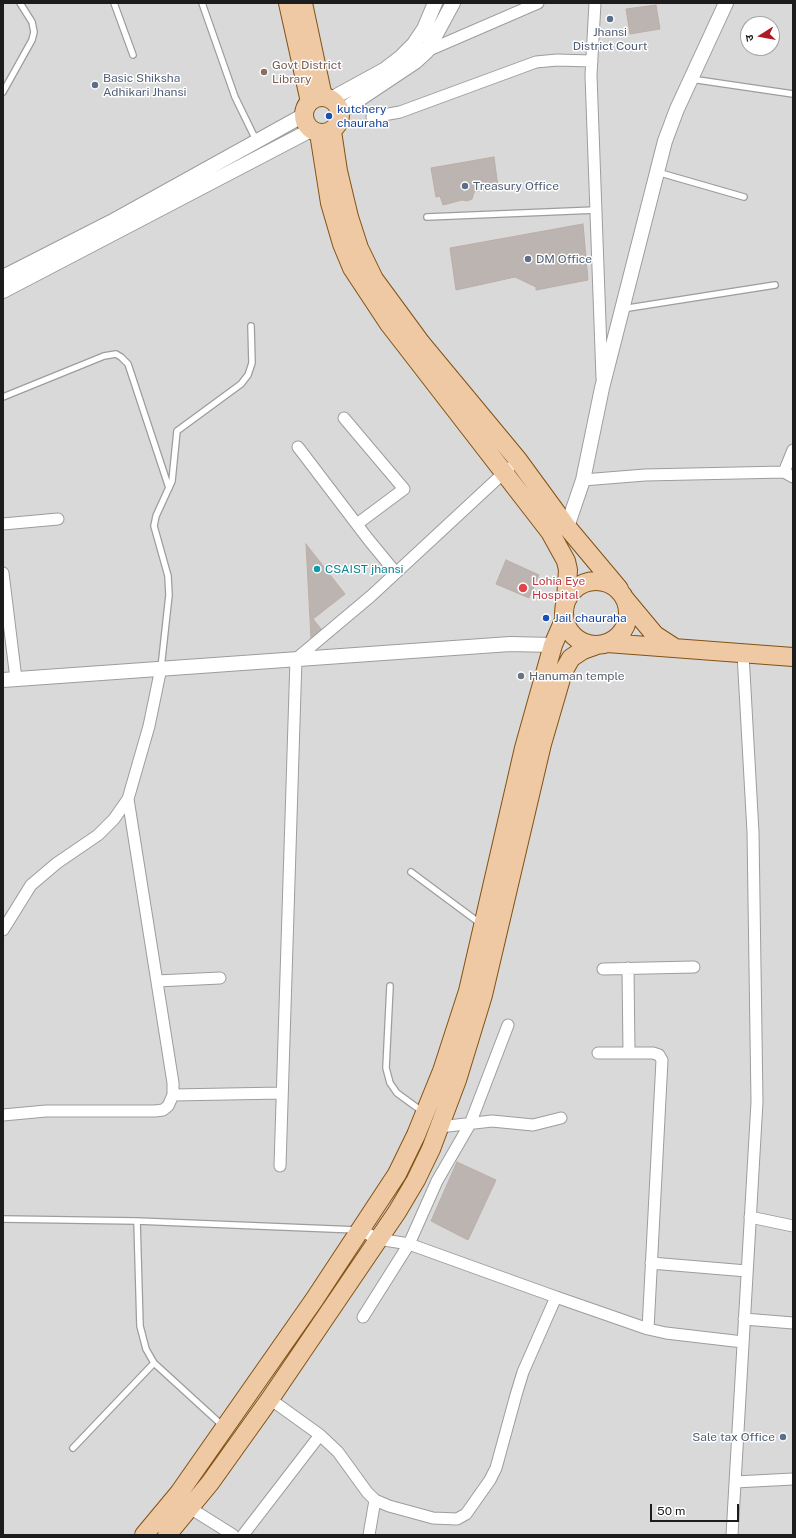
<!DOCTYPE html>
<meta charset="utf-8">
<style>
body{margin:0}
#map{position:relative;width:796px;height:1538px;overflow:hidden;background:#ece8e3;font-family:"Public Sans","Noto Sans Devanagari",sans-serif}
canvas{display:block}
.frame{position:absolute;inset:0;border:4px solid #1c1c1c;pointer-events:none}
.north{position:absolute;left:740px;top:16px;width:40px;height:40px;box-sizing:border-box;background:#fff;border:1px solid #a4a4a4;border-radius:50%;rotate:259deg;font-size:11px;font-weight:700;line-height:16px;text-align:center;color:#1c1c1c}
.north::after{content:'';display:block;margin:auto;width:14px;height:18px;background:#af1926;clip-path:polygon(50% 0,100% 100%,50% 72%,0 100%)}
.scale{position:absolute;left:650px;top:1504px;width:89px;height:18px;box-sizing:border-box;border:2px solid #1c1c1c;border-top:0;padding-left:5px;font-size:12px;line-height:14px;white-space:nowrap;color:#1c1c1c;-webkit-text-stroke:3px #fff;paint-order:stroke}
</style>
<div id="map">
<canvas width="796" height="1538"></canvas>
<div class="frame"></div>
<div class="north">उ</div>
<div class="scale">50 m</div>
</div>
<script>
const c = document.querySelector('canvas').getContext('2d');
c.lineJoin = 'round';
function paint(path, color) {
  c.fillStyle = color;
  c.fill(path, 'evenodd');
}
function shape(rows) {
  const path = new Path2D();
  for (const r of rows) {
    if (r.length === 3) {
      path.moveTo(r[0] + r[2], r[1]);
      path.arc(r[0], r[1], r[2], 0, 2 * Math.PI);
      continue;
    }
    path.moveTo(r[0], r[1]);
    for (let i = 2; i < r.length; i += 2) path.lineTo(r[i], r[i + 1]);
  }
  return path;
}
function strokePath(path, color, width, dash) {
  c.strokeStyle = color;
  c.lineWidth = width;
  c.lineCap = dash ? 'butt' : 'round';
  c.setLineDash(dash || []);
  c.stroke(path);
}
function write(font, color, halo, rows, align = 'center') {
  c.font = font + ' "Public Sans",sans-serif';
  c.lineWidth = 3;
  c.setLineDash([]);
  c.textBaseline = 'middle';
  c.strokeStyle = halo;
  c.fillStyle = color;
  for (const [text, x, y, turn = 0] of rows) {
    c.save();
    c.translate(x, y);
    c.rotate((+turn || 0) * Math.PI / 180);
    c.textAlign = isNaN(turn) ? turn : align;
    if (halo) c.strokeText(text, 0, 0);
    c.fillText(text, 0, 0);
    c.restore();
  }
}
const residential = shape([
 [3,3,793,3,793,1535,3,1535],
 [748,24,772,24,772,48,748,48]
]);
const building = shape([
 [656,5,660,29,630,34,626,9,656,5],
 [494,157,498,187,474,192,472,199,467,201,462,200,443,205,440,196,436,197,431,168,494,157],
 [583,224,588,280,536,290,536,287,515,277,456,290,450,248,583,224],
 [306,544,345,594,313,619,321,629,311,638,306,544],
 [506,560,539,575,529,598,496,584,506,560],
 [457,1162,496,1180,468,1240,431,1221,457,1162]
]);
const service = shape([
 [114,3,133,55],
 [202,3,235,97,256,140],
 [691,79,793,94],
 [3,92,32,40,34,32,32,22,20,3],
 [657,172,744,197],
 [427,217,596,210],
 [622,309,775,285],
 [3,397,104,356,116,354,121,357,128,364,169,488],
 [161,668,169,595,168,576,154,526,156,516,172,481,177,431,241,384,248,375,252,363,251,326],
 [411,872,481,924],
 [390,986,386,1068,390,1083,397,1093,423,1112],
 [3,1219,137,1221,357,1230],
 [137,1221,140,1326,146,1349,154,1363,223,1426],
 [73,1448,154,1363]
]);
const minor = shape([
 [595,3,591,75,602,378],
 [414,44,427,51,538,3],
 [372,117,400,112,536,62,557,60,592,61],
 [344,418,404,489,357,524],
 [298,447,368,539,396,573],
 [784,472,793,450],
 [583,480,645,475,784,472,793,477],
 [3,524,58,519],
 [3,573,16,679],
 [3,930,31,885,57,863,98,835,114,819,128,799,149,726,161,668],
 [628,968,629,1053],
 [603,969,694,967],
 [157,981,220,978],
 [598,1053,653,1053,659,1055,662,1060,648,1329],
 [173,1095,282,1093],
 [3,1115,46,1111,155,1111,163,1110,168,1106,173,1095,173,1083,128,799],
 [439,1127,492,1121,533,1125,561,1118],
 [280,1166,296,659,371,596,509,468],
 [750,1217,793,1226],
 [651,1263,747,1271],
 [556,1297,648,1329,666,1333,743,1342],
 [363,1317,409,1244,437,1181,470,1124,508,1025],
 [744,1319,793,1323],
 [270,1399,320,1435,338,1452,367,1492,375,1500,389,1506,433,1518,457,1519,466,1514,490,1480,496,1468,516,1395,523,1372,556,1297,409,1244,378,1239,360,1230],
 [735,1482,793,1479],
 [190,1508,233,1535],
 [243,1535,320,1435],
 [369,1535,375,1500],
 [732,1535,757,1102,753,832,743,654]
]);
const tertiary = shape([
 [331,99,384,70,401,57,414,44,424,29,435,3],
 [340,112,415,62,427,51,453,3],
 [3,277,111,222,304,115],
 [3,291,311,130],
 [567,527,583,480,602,388,665,141,677,109,726,3],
 [3,680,510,644,553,645]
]);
const primary = shape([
 [288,3,310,102],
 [303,3,323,97],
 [322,115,18],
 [332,131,338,171,349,217,359,248,374,279,421,343,518,460,567,527,619,589],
 [319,133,330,203,342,244,352,268,389,324,550,532,566,561,568,570,566,599],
 [596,613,32],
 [625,599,655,635,675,648],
 [607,643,793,657],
 [144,1535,179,1493,314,1300,397,1174,416,1135,442,1071,468,991,524,748,553,645,564,620],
 [167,1535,210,1483,270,1399,397,1212,416,1180,431,1149,457,1080,483,995,542,744,563,672,571,658,583,650,597,645]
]);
const markers = [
 [610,19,4,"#5c6f8a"],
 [264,72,4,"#8d6e63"],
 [95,85,4,"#5c6f8a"],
 [329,116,4,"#1a4fb4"],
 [465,186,4,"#5c6f8a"],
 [528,259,4,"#5c6f8a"],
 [317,569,4,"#0f9aa8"],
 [523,588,5,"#e0444e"],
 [546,618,4,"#1a4fb4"],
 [521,676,4,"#6b7280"],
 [783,1437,4,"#5c6f8a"]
];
const serviceNames = [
 ["Jhansi",610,32,"center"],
 ["District Court",610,46,"center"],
 ["Basic Shiksha",103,78],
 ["Adhikari Jhansi",103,92],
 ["Treasury Office",473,186],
 ["DM Office",536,259],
 ["Sale tax Office",775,1437,"right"]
];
const educationNames = [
 ["Govt District",272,65],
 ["Library",272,79]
];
const transitNames = [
 ["kutchery",337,109],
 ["chauraha",337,123],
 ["Jail chauraha",554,618]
];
const cultureNames = [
 ["CSAIST jhansi",325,569]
];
const healthNames = [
 ["Lohia Eye",532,581],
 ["Hospital",532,595]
];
const worshipNames = [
 ["Hanuman temple",529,676]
];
paint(residential, '#dad9d9');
paint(building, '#bcb4b0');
strokePath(building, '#bcaea7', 1);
strokePath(service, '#9d9d9d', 8);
strokePath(minor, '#9d9d9d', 13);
strokePath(tertiary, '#9d9d9d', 16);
strokePath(primary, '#825312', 20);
strokePath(service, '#fff', 5.5);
strokePath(minor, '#fff', 11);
strokePath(tertiary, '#fff', 14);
strokePath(primary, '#efc8a4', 18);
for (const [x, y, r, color] of markers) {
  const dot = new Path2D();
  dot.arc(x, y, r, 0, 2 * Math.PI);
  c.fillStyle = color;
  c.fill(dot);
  strokePath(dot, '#fff', 1.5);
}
write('12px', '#4e5e75', '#fff', serviceNames, 'left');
write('12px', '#785e54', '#fff', educationNames, 'left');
write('12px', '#164399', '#fff', transitNames, 'left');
write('12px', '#0d838f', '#fff', cultureNames, 'left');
write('12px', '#be3a42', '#fff', healthNames, 'left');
write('12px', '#5b616d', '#fff', worshipNames, 'left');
</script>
